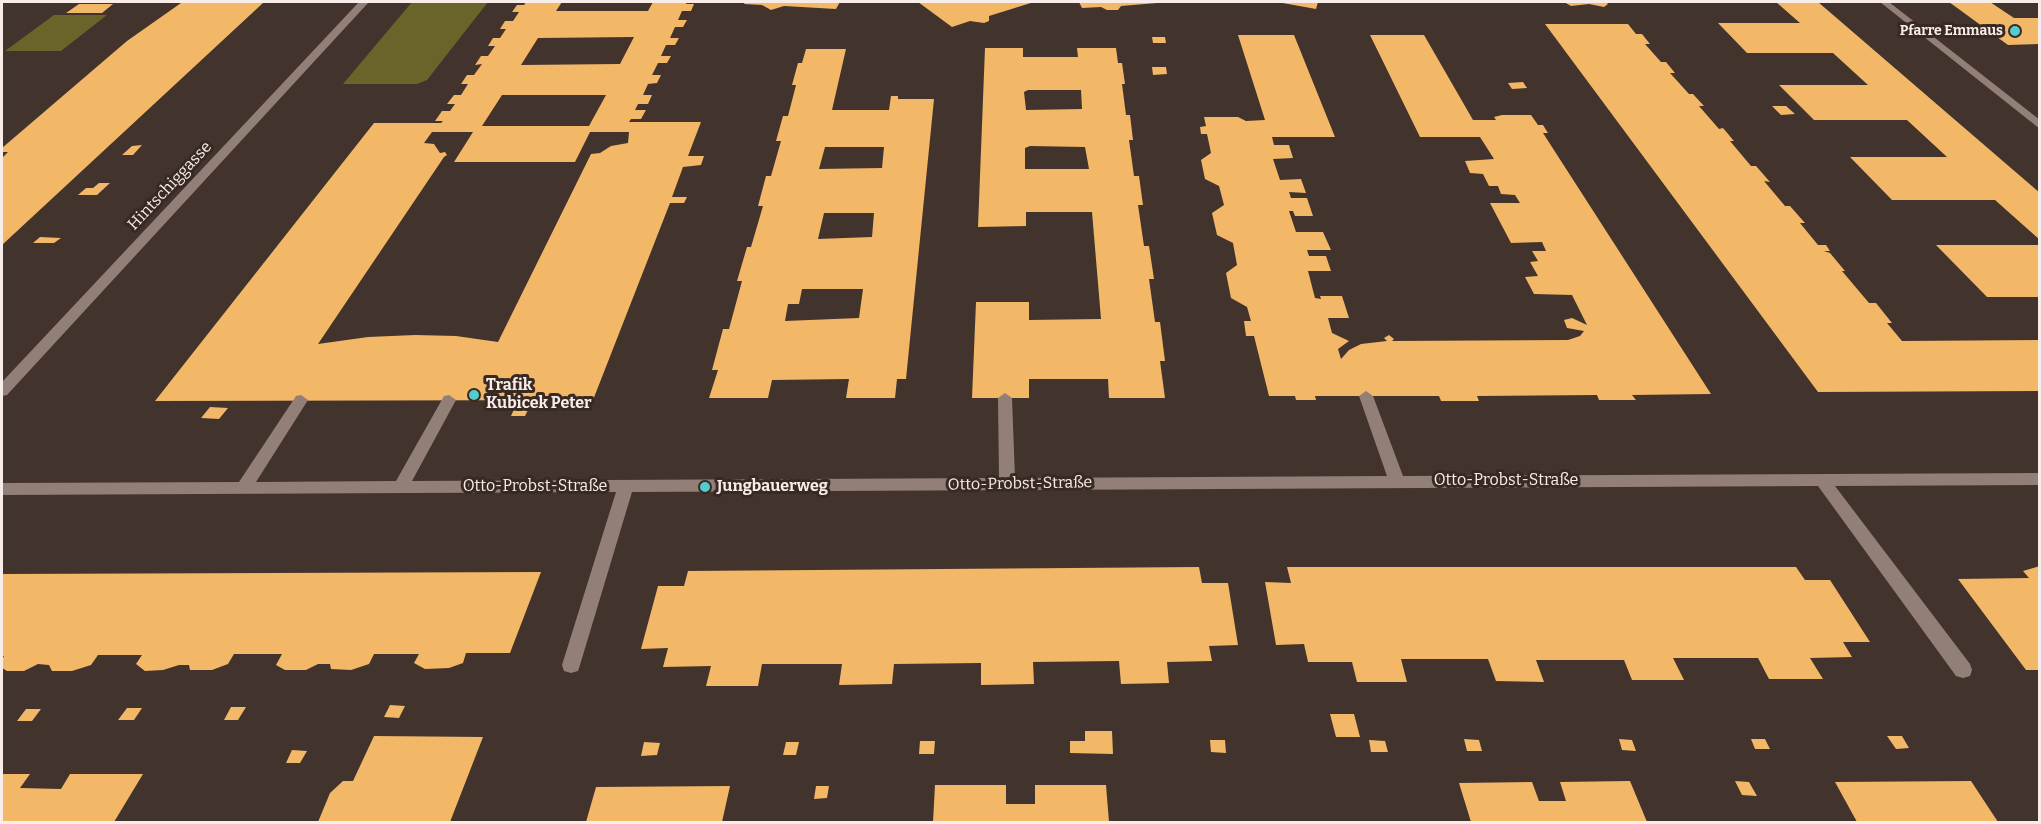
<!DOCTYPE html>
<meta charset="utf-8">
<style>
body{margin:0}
#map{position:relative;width:2041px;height:824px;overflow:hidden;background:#43332d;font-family:Bitter,serif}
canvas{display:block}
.frame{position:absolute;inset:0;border:3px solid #f8ede9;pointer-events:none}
</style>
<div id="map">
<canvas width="2041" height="824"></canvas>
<div class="frame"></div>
</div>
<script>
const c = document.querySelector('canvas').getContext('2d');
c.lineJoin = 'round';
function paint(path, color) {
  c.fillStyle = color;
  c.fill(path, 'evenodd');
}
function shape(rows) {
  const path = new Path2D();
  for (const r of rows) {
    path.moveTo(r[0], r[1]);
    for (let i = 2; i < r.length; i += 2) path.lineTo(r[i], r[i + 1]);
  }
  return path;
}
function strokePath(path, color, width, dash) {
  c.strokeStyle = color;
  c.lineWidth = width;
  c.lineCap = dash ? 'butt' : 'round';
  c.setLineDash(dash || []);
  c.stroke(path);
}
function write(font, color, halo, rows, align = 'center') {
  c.font = font + ' Bitter,serif';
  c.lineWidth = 6;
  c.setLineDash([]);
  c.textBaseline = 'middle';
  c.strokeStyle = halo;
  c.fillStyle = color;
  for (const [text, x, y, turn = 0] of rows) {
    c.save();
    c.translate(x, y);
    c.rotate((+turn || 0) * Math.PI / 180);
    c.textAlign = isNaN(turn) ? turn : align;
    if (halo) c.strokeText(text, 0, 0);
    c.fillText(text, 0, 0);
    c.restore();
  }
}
const green = shape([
 [412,2,488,2,427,80,417,84,343,84],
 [54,15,107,15,61,51,5,51]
]);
const building = shape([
 [526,2,562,2,556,11,648,11,653,2,687,2,686,4,694,4,691,11,682,11,678,20,687,20,683,27,675,27,670,38,679,38,675,45,666,45,661,56,671,56,667,63,658,63,652,75,661,75,657,83,648,84,643,95,652,95,648,104,638,104,635,110,646,110,641,119,631,119,629,122,701,122,688,156,704,156,701,165,683,167,672,197,687,197,684,203,670,203,593,400,155,401,374,123,441,123,443,121,435,121,442,111,450,111,455,104,447,104,454,95,461,95,468,84,461,84,467,75,474,75,482,64,475,65,481,56,488,56,495,46,488,46,493,38,500,38,506,29,500,29,505,21,513,21,519,12,512,12,517,5,524,5],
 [634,37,620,64,521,65,538,38],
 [502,95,606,95,589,126,482,126],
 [432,132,473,132,454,162,575,162,590,132,629,132,628,143,611,146,600,153,591,154,498,342,456,336,415,335,368,337,318,344,444,157,447,155,445,152,440,153,434,144,424,143],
 [745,2,840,2,836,9,784,6,771,10,762,5,744,4],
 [918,2,1034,2,989,16,989,21,984,23,970,21,952,27],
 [1079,2,1157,2,1157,3,1121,6,1118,10,1107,10,1101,7,1082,8],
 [1277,2,1318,2,1316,9],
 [1564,2,1606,2,1608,4,1604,7,1589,4,1571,6],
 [1776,2,1818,2,2040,193,2040,240,1995,200,1892,200,1850,157,1947,157,1907,120,1814,120,1779,85,1868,85,1833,53,1747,53,1718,23,1800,23],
 [1949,2,1990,2,2014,18,2040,18,2040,44,2008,45],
 [181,3,263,3,2,245,2,158,8,152,2,152,2,148,127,41],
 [79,4,113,4,102,13,66,13],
 [1545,24,1628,24,1636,34,1642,34,1650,44,1645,44,1661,62,1666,62,1675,73,1670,73,1689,94,1693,94,1704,106,1699,106,1719,129,1723,128,1734,141,1730,141,1751,166,1756,166,1770,182,1764,181,1785,206,1790,206,1805,223,1800,223,1818,245,1826,245,1830,251,1824,251,1830,253,1845,271,1842,271,1869,303,1876,303,1892,323,1887,323,1902,341,2040,340,2040,391,1818,392],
 [1238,35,1294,35,1335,137,1272,137,1274,145,1289,145,1293,158,1273,159,1280,180,1301,179,1306,193,1289,192,1291,198,1307,198,1313,216,1295,216,1293,211,1289,211,1296,232,1323,232,1331,250,1307,250,1309,256,1326,256,1331,271,1308,271,1315,298,1321,299,1320,296,1342,296,1349,318,1328,318,1332,333,1349,341,1338,349,1341,359,1349,350,1361,344,1387,341,1384,338,1389,335,1394,339,1392,341,1568,340,1580,336,1584,331,1567,328,1564,320,1572,318,1587,325,1572,295,1534,294,1525,277,1538,276,1530,262,1538,261,1532,251,1546,251,1542,242,1511,243,1490,203,1520,203,1515,195,1501,194,1498,186,1489,186,1483,174,1470,173,1465,161,1494,159,1480,137,1420,137,1370,35,1424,35,1473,120,1496,120,1494,117,1502,115,1531,115,1538,125,1543,125,1548,133,1543,133,1711,394,1632,395,1636,400,1599,400,1597,395,1477,396,1479,401,1441,401,1439,396,1315,396,1316,400,1296,400,1295,396,1269,396,1254,336,1246,336,1244,321,1251,321,1247,307,1231,298,1226,273,1237,265,1233,243,1217,235,1212,213,1224,205,1219,186,1205,179,1201,160,1211,153,1207,134,1201,134,1200,127,1206,126,1204,117,1238,117,1246,121,1265,120],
 [1152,37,1165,37,1166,43,1153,43],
 [985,48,1023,48,1023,57,1078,57,1077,48,1116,48,1118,63,1122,63,1125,84,1122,84,1126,115,1130,115,1133,140,1129,140,1134,176,1139,176,1143,205,1138,205,1144,246,1149,246,1154,279,1149,279,1155,322,1160,322,1165,361,1160,361,1165,398,1109,398,1108,379,1029,379,1029,398,972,398,976,302,1029,302,1029,320,1101,319,1092,212,1026,212,1026,226,978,227],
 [1028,90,1081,90,1082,109,1026,110,1024,92],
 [1030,146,1085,147,1089,169,1025,169,1025,148],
 [806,49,846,49,832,110,889,110,891,96,898,96,898,99,934,99,906,379,897,379,895,398,846,398,849,379,772,380,768,398,709,398,718,370,712,370,723,329,729,329,742,281,737,281,747,247,751,247,763,206,758,206,766,176,771,176,781,141,776,141,783,116,788,116,796,85,792,85,798,63,802,63],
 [825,147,884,147,882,168,819,169],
 [824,213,874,213,872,237,818,239],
 [802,289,863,289,859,318,785,321,788,304,799,304],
 [1152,67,1166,67,1167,74,1153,75],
 [1523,82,1527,88,1512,89,1508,83],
 [1772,106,1786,106,1795,114,1781,115],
 [142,145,133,155,122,155,132,146],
 [99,183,110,183,97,195,78,195,86,188,93,188],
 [40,237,61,238,54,243,33,243],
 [1936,245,2040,245,2040,297,1987,297],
 [210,407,228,408,219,419,201,418],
 [515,407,529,408,525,416,511,416],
 [2040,566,2040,670,2026,670,1958,579,2029,578,2023,571],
 [1199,567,1202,583,1228,583,1238,645,1209,646,1212,661,1167,662,1169,683,1121,684,1119,661,1033,662,1034,684,981,685,981,663,894,664,892,684,839,685,842,664,762,664,758,686,706,686,711,666,663,667,668,648,641,649,658,586,684,586,688,571],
 [1287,567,1796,567,1805,580,1830,580,1870,642,1843,642,1852,657,1810,658,1823,679,1769,679,1758,658,1673,658,1684,680,1632,680,1624,660,1536,660,1544,682,1496,681,1488,659,1401,659,1407,682,1357,682,1352,662,1308,662,1304,644,1276,645,1265,582,1291,583],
 [541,572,510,653,466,653,463,663,449,668,425,669,414,663,419,654,374,654,369,664,351,670,331,669,330,664,318,664,306,670,285,670,276,665,282,654,234,654,228,664,212,670,190,670,189,665,179,665,163,670,145,671,136,664,142,655,98,655,91,665,72,671,52,671,49,665,38,664,24,671,7,671,2,668,2,660,4,656,2,656,2,574],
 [390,705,405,706,399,718,384,717],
 [231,707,246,707,238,720,224,720],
 [127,708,142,708,134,720,118,720],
 [26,709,41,709,32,721,17,721],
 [1330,714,1354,714,1360,737,1336,737],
 [1085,731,1112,731,1113,754,1070,753,1070,741,1085,741],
 [374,736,483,737,450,822,318,822,330,793,343,781,353,781],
 [1887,736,1902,736,1909,748,1896,749],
 [1464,739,1479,740,1482,751,1467,751],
 [1619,739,1632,740,1636,751,1622,750],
 [1751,739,1765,739,1770,749,1755,749],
 [1210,740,1225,740,1226,753,1211,752],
 [1369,740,1385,741,1388,752,1371,752],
 [920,741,935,741,934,754,919,754],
 [644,742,660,743,657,755,641,756],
 [786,742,799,742,796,755,783,755],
 [292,750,307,751,300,763,286,763],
 [2,774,30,774,20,788,61,789,70,774,143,774,114,822,2,822],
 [1630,781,1647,822,1471,822,1459,783,1532,782,1539,801,1566,801,1560,782],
 [1735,781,1749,782,1757,796,1742,795],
 [1971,781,1998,822,1857,822,1835,782],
 [935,785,1006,785,1006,804,1035,804,1035,785,1106,785,1109,822,933,822],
 [730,786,722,822,586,822,596,787],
 [816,786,829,786,827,798,814,799]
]);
const minor = shape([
 [359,2,368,3,7,395,2,396,2,382,359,2],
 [1880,2,1889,2,2040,120,2040,129,1880,2],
 [1366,391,1373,396,1403,476,2040,473,2040,485,1835,486,1970,664,1972,670,1970,676,1963,678,1956,676,1818,486,632,492,580,665,578,671,571,673,564,671,562,665,616,492,2,495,2,483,239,482,296,396,301,395,308,400,256,482,396,481,444,396,449,395,456,400,412,481,999,478,998,398,1005,393,1012,398,1015,478,1387,476,1359,396,1366,391]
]);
const markers = [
 [2015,31,6,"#52cdcc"],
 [474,395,6,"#52cdcc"],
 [705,487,6,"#52cdcc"]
];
const farPoinames = [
 ["Pfarre Emmaus",2003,31]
];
const streetNames = [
 ["Hintschiggasse",170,186,-47],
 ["Otto-Probst-Straße",1506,481],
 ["Otto-Probst-Straße",1020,484,-1],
 ["Otto-Probst-Straße",535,487]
];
const poiNames = [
 ["Trafik",486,386],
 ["Kubicek Peter",486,404],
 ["Jungbauerweg",717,487]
];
paint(green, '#6a642a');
paint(building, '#f2b867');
paint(minor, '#927f78');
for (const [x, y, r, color] of markers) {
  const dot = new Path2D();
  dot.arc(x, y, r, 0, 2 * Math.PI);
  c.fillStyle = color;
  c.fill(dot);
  strokePath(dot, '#382923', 2);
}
write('bold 14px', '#f8ede9', '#382923', farPoinames, 'right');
write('16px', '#f8ede9', '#382923', streetNames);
write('bold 16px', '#f8ede9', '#382923', poiNames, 'left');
</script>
